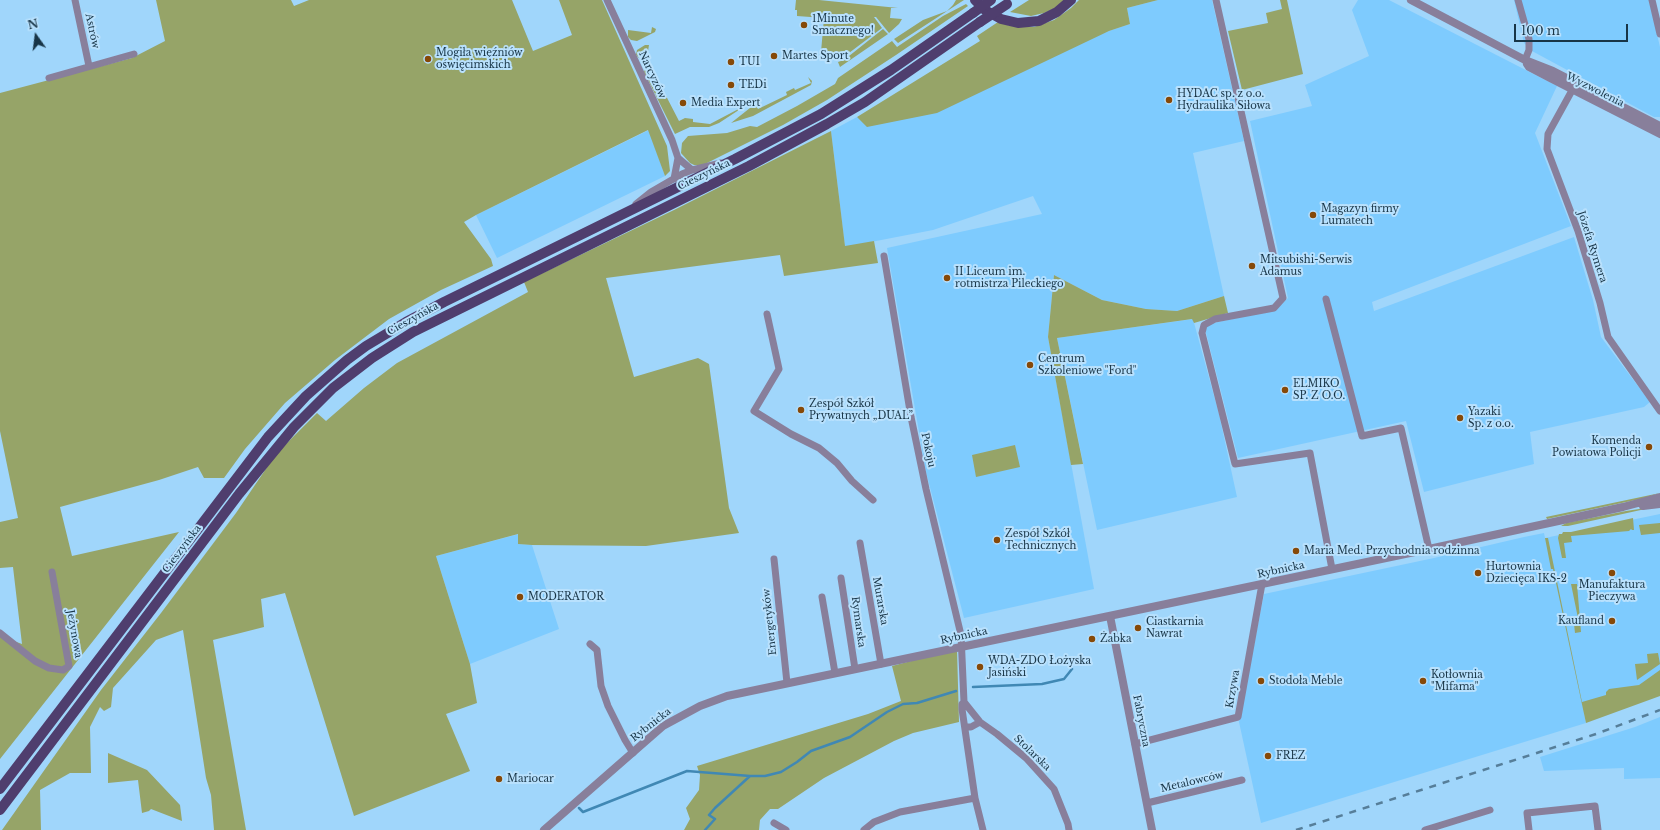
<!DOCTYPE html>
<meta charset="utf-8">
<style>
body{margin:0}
#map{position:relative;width:1660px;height:830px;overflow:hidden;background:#a0d6fb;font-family:"Libre Baskerville",serif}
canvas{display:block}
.north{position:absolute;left:16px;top:16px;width:40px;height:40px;-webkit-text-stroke:3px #b9e1fd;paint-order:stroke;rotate:346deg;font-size:11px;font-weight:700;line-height:16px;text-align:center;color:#183547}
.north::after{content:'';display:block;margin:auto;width:14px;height:18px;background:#183547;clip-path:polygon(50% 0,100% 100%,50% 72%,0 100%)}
.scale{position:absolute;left:1514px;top:24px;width:114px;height:18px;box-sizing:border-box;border:2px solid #183547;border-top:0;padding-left:5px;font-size:12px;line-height:14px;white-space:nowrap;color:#183547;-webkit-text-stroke:3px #b9e1fd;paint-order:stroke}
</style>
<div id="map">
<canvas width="1660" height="830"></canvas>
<div class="north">N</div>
<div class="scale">100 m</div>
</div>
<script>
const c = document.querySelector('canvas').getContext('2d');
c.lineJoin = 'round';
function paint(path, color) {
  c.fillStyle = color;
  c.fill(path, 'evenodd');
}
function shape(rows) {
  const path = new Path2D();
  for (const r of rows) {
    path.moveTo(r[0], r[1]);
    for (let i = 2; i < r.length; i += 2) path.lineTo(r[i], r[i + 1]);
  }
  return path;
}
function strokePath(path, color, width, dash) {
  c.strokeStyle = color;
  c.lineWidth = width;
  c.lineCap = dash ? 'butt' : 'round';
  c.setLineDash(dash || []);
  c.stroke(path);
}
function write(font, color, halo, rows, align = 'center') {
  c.font = font + ' "Libre Baskerville",serif';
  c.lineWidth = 4;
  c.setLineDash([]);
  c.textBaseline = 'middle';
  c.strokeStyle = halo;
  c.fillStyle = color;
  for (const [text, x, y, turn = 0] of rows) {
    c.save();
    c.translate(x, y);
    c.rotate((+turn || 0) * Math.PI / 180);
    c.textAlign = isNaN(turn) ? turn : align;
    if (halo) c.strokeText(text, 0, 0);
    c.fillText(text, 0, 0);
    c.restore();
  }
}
const built = shape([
 [1158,0,1212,0,1244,141,1193,153,1224,296,1177,311,1146,309,1102,300,1054,275,1048,337,1094,589,964,618,926,472,887,248,1042,214,1033,196,933,230,845,247,831,131,857,117,868,126,1109,31,1130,24,1127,8],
 [1358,0,1389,0,1557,86,1535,133,1571,226,1372,302,1374,311,1574,237,1593,300,1601,337,1650,402,1644,407,1530,432,1534,464,1424,492,1406,421,1238,458,1204,325,1275,310,1288,298,1250,121,1312,106,1305,85,1369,56,1352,10],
 [1514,0,1649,0,1660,47,1660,117,1654,117,1532,51,1524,43],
 [649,130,665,176,497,258,476,215],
 [1193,319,1219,414,1237,497,1097,530,1057,338],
 [1660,514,1660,673,1626,701,1584,713,1586,723,1261,823,1239,722,1264,594,1434,558,1524,537,1544,533,1545,538],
 [519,534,518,544,532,545,559,629,470,664,436,556],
 [1660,717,1660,778,1624,779,1624,768,1544,771,1540,757,1635,727]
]);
const green = shape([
 [156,0,291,0,294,6,309,0,512,0,533,51,572,35,559,0,602,0,667,146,670,171,665,176,648,130,476,215,464,222,491,259,493,266,441,290,389,319,335,360,285,403,245,449,224,478,204,478,198,467,159,480,60,507,72,556,179,532,0,759,0,636,22,644,13,567,0,568,0,522,18,518,0,431,0,93,132,58,165,41],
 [796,0,819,0,898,8,891,8,890,18,902,19,899,24,889,33,876,17,874,17,882,28,845,56,821,52,824,18,797,16,797,10,795,10],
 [956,0,964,0,898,43,894,39,923,20,947,11,953,5],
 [1029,0,1066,0,1057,7,1044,13,1031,16,1010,12],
 [1079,0,1158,0,1127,8,1130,24,1109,31,937,113,867,127,857,117,980,41,977,36,998,22,1011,26,1034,27,1054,20,1071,8],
 [1280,0,1287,0,1303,74,1242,90,1228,31,1268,23,1266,13,1282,9],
 [966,4,968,6,896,55,827,100,783,125,703,165,694,165,690,163,681,153,682,143,688,136,727,133,750,126,757,127,797,106,835,84,838,78,892,41,897,47,943,16],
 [652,27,656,29,655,32,637,41,631,40,628,37,628,30,651,33],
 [883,29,888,34,840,67,838,62,844,60],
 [645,45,649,45,647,57,639,58,636,55,637,50],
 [649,65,651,65,651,74,661,94,664,92,679,121,685,118,693,119,693,122,710,124,748,104,719,123,709,127,690,127,675,134,644,72,646,67],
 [808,77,812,81,811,85,753,116,731,123,755,104,758,109,787,95,786,92,794,88,795,90,811,83],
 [831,131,845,246,874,241,878,263,784,276,780,255,606,278,634,377,698,358,709,364,729,508,739,533,646,546,532,545,518,544,518,534,436,556,470,664,477,703,446,714,470,771,354,816,285,593,261,599,264,627,213,640,246,830,214,830,211,795,206,778,183,630,156,640,113,688,111,707,104,711,100,707,90,727,91,773,70,773,40,790,41,830,2,830,101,690,161,613,236,513,276,454,317,413,326,421,364,388,397,363,528,292,524,282,674,210],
 [1054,275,1102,300,1146,309,1177,311,1224,296,1228,313,1194,323,1192,319,1057,338,1083,464,1071,465,1048,337],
 [1015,445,1020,467,976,477,972,455],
 [1660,493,1645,498,1547,519,1546,517],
 [1659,506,1568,526,1561,526,1566,523,1626,511],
 [1633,518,1634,530,1632,530,1631,529,1629,531,1571,536,1572,542,1564,543,1566,558,1562,558,1558,538,1559,534,1562,534,1563,532,1571,532],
 [1660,523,1660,533,1641,535,1639,525],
 [1545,538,1548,538,1582,702,1606,695,1606,692,1609,689,1639,685,1660,670,1660,696,1586,723,1553,569,1551,569],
 [1571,584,1577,584,1581,632,1575,633,1574,624,1579,623],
 [957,649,959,722,913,733,894,741,824,778,778,809,770,809,760,820,759,830,684,830,690,819,686,808,699,790,700,775,697,766,868,714,901,701,892,666],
 [1658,653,1660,664,1637,680,1635,664,1648,663,1647,654],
 [108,753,147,770,180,805,182,821,151,809,149,811,142,813,138,780,108,783]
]);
const stream = shape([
 [973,687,1042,684,1064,679,1072,669],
 [579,808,583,812,687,771,750,776,765,776,781,772,797,762,811,751,850,737,887,712,903,704,917,703,956,691],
 [705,830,715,819,709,815,715,808,750,776]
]);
const minor = shape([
 [75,0,89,66],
 [607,0,672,140,678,158,674,179],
 [1216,0,1283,298,1274,308,1215,319,1204,325,1202,333,1235,464,1310,453,1332,569],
 [1518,0,1529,39,1529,50,1525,60],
 [1652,0,1660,34],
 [49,78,134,54],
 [1575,85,1548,134,1547,149,1578,231,1600,303,1608,337,1660,411],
 [678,158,692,170],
 [636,204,651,192,682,174,692,170,721,163],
 [884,256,911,417,926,489,961,635,964,702,962,704,962,709,975,798,983,830],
 [1326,299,1362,436,1401,428,1429,549],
 [767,314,779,369,754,411,791,434,819,448,837,463,852,481,873,500],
 [860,543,881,664],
 [774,559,787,683],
 [841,578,855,669],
 [822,597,835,673],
 [0,633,35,661,49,668,63,670,69,666,52,572],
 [590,644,597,650,601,686,608,706,625,740,633,753],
 [964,702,980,722,997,734,1026,758,1054,789,1068,824,1069,830],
 [965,727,971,727,980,722],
 [1135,744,1238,717,1262,584],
 [1147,803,1242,780],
 [774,823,786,830],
 [864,830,874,822,900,812,975,798],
 [1425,830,1490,810],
 [1529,830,1527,813,1595,806,1598,830]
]);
const tertiary = shape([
 [1411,0,1525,60,1553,71,1660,126],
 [1527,64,1529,67,1550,78,1660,134],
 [1643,506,1660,504],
 [1110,616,1152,830],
 [544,830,663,726,700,706,727,696,1429,549,1623,507,1660,497]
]);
const primary = shape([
 [975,0,985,10,1001,19,1018,23,1039,21,1057,12,1071,0],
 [0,789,268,437,306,396,347,360,366,346,406,322,444,302,735,159,821,114,891,70,973,13],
 [0,810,239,494,294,427,333,388,372,358,413,332,749,166,827,124,865,102,980,22]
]);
const rail = shape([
 [1296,830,1596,734,1660,710]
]);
const primaryBridge = shape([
 [973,13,991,0],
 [980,22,1007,4]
]);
const markers = [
 [804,25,4,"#864908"],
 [774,56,4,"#864908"],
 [428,59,4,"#864908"],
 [731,62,4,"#864908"],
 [731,85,4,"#864908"],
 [1169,100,4,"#864908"],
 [683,103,4,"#864908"],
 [1313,215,4,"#864908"],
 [1252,266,4,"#864908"],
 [947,278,4,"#864908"],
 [1030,365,4,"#864908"],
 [1285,390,4,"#864908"],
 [801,410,4,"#864908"],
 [1460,418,4,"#864908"],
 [1649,447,4,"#864908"],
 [997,540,4,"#864908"],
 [1296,551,4,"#864908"],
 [1478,573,4,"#864908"],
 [1612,573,4,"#864908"],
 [520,597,4,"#864908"],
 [1612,621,4,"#864908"],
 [1138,628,4,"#864908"],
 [1092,639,4,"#864908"],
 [980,667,4,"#864908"],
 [1261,681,4,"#864908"],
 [1423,681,4,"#864908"],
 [1268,756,4,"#864908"],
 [499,779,4,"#864908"]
];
const poiNames = [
 ["1Minute",812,19],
 ["Smacznego!",812,31],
 ["Mogiła więźniów",436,53],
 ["oświęcimskich",436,65],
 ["Martes Sport",782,56],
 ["TUI",739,62],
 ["TEDi",739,85],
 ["HYDAC sp. z o.o.",1177,94],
 ["Hydraulika Siłowa",1177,106],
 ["Media Expert",691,103],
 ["Magazyn firmy",1321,209],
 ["Lumatech",1321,221],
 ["Mitsubishi-Serwis",1260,260],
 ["Adamus",1260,272],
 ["II Liceum im.",955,272],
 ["rotmistrza Pileckiego",955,284],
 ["Centrum",1038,359],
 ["Szkoleniowe \"Ford\"",1038,371],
 ["ELMIKO",1293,384],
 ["SP. Z O.O.",1293,396],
 ["Zespół Szkół",809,404],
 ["Prywatnych „DUAL”",809,416],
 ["Yazaki",1468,412],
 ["Sp. z o.o.",1468,424],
 ["Komenda",1641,441,"right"],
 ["Powiatowa Policji",1641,453,"right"],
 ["Zespół Szkół",1005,534],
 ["Technicznych",1005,546],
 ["Maria Med. Przychodnia rodzinna",1304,551],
 ["Hurtownia",1486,567],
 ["Dziecięca IKS-2",1486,579],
 ["Manufaktura",1612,585,"center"],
 ["Pieczywa",1612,597,"center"],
 ["MODERATOR",528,597],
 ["Kaufland",1604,621,"right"],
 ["Ciastkarnia",1146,622],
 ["Nawrat",1146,634],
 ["Żabka",1100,639],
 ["WDA-ZDO Łożyska",988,661],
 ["Jasiński",988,673],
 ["Kotłownia",1431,675],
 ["\"Mifama\"",1431,687],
 ["Stodoła Meble",1269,681],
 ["FREZ",1276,756],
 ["Mariocar",507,779]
];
const streetNames = [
 ["Astrów",92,31,78],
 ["Narcyzów",652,75,65],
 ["Wyzwolenia",1595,90,27],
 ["Cieszyńska",704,175,-26],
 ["Józefa Rymera",1592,247,72],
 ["Cieszyńska",413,319,-29],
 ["Pokoju",928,450,78],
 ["Cieszyńska",182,549,-53],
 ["Rybnicka",1281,570,-12],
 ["Murarska",880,601,80],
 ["Energetyków",770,622,-96],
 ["Rymarska",858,622,82],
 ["Jeżynowa",74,634,80],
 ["Rybnicka",964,636,-12],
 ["Krzywa",1233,689,-80],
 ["Fabryczna",1141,721,79],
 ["Rybnicka",651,725,-38],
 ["Stolarska",1032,753,44],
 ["Metalowców",1192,782,-13]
];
paint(built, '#7ecbfe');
paint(green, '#96a468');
strokePath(stream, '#4088b4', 2.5);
strokePath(minor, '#887f9b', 7);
strokePath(tertiary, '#887f9b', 8);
strokePath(primary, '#4f3e6e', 10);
strokePath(rail, '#567e99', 2.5, [7, 7]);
strokePath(primaryBridge, '#4f3e6e', 10);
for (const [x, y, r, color] of markers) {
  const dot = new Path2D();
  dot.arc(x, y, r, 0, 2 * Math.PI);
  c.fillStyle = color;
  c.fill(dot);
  strokePath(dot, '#b9e1fd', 1.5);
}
write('10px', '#183547', '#b9e1fd', poiNames, 'left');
write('10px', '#183547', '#b9e1fd', streetNames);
</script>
